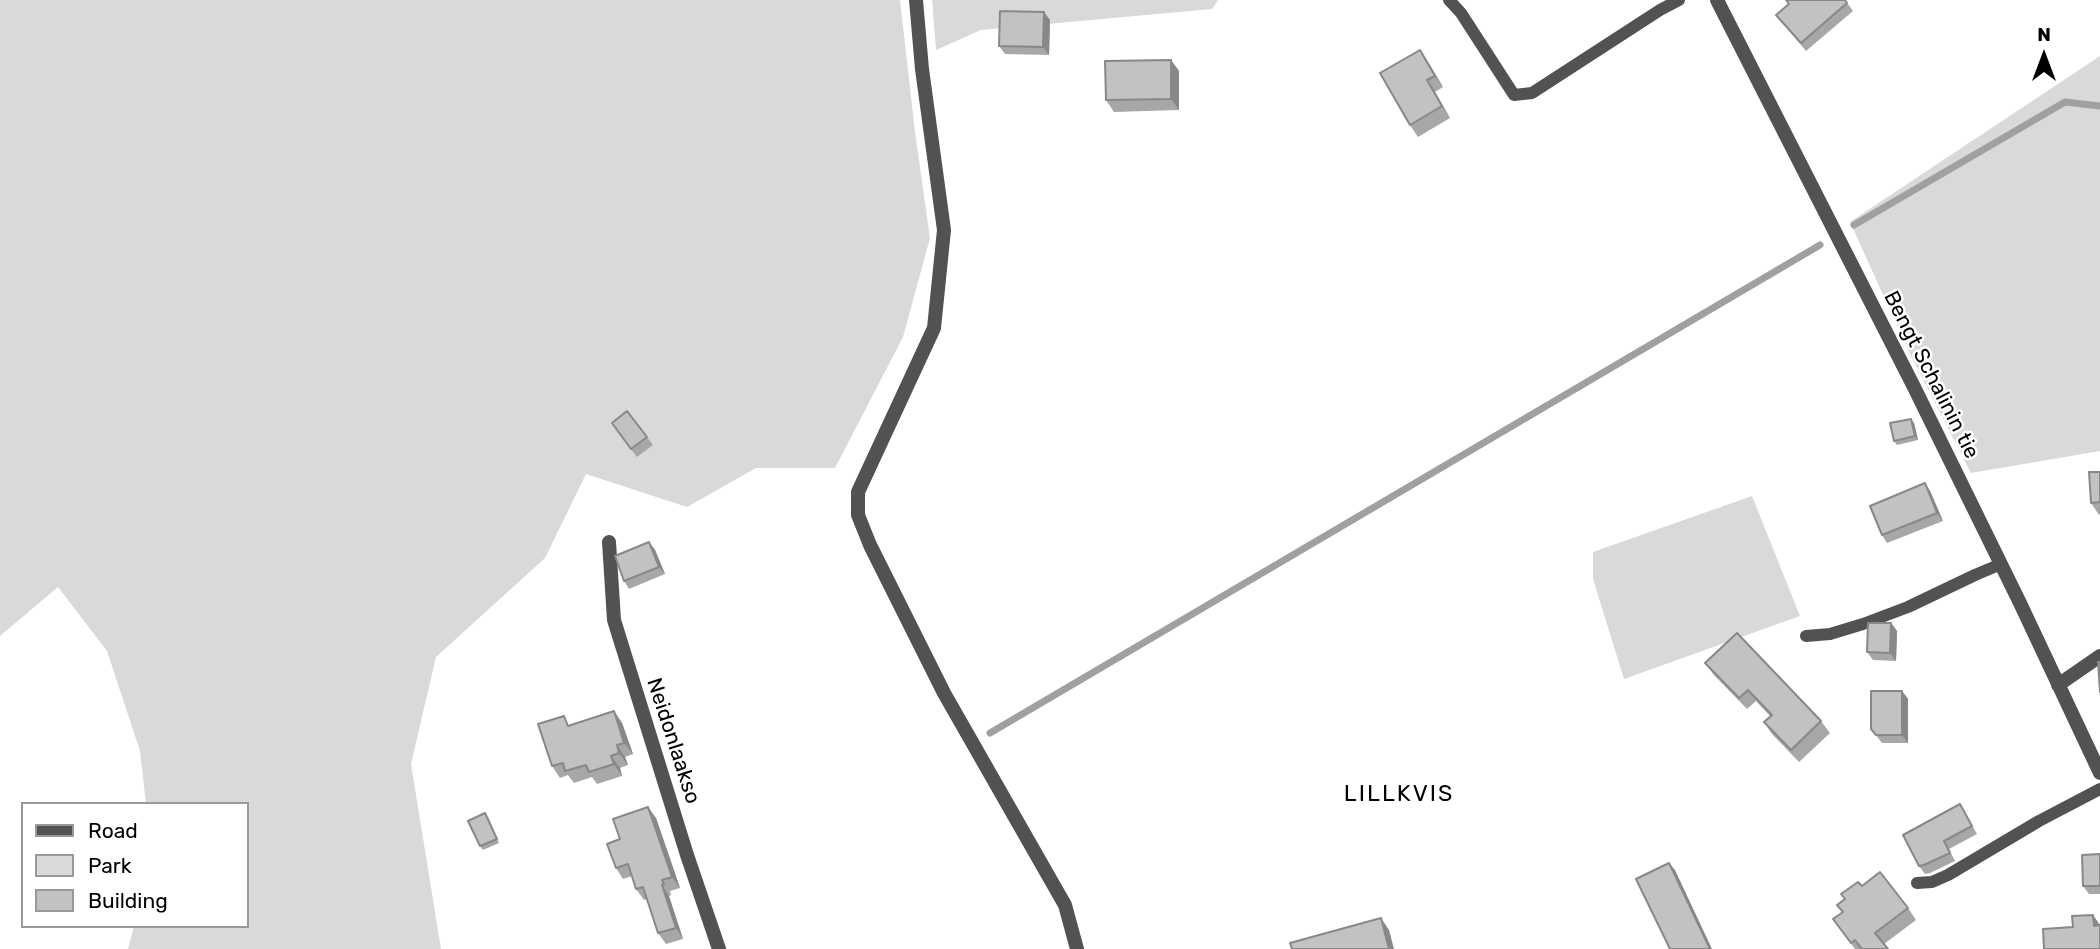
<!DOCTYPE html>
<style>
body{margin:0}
#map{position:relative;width:2100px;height:949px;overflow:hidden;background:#fff;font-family:Rubik,sans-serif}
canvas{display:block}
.legend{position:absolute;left:21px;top:802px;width:228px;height:126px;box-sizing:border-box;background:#fff;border:2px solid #999;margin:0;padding:9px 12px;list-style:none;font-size:21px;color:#000}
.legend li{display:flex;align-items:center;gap:14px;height:35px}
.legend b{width:35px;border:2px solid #999}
.north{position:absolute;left:2009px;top:21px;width:70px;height:70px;-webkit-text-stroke:5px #fff;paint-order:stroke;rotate:0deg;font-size:19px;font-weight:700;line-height:28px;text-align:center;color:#000}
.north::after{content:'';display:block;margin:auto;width:24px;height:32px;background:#000;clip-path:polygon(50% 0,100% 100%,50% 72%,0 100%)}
</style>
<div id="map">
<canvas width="2100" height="949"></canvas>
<ul class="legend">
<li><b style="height:9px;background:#525252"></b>Road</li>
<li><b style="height:19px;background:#d9d9d9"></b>Park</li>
<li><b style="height:19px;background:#c2c2c2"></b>Building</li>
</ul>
<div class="north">N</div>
</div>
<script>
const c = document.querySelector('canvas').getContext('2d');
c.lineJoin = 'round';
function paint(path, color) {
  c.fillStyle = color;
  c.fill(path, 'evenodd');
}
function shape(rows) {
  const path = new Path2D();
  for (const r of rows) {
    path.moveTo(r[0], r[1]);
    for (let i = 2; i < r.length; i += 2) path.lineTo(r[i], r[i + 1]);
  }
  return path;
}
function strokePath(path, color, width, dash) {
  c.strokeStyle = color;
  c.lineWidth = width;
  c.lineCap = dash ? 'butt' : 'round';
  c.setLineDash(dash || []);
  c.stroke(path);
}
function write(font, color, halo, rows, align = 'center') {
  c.font = font + ' Rubik,sans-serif';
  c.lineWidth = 5;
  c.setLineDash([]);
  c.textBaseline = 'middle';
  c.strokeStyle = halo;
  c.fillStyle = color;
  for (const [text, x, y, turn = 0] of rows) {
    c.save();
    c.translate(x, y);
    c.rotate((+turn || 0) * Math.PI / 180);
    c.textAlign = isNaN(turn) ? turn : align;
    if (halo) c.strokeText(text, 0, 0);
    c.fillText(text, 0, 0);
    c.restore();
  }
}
const green = shape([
 [0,0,900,0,915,132,930,238,903,337,835,468,756,468,687,507,586,474,545,558,436,657,411,764,441,949,128,949,134,926,247,926,247,804,146,804,140,751,107,651,58,587,0,636],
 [932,0,1218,0,1212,9,981,30,936,50],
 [2100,56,2100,451,1971,473,1910,354,1850,222],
 [1752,496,1800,616,1624,679,1593,579,1593,552]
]);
const stream = shape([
 [1854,225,2065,102,2100,106],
 [990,733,1820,245]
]);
const lane = shape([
 [1449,0,1461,13,1514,95,1532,93,1660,10,1679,0],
 [1806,636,1830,634,1863,624,1908,607,1975,575,2001,564],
 [1917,883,1932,882,1948,875,2039,821,2100,789]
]);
const street = shape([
 [916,0,922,69,944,230,934,328,858,492,858,515,870,545,944,693,1065,905,1077,949],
 [1717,0,1914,387,2020,603,2100,773],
 [609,542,614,620,687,855,719,949],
 [2058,685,2100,656]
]);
const wall = shape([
 [1845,0,1853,11,1806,51,1776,15,1789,4],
 [1050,20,1049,55,1005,54,999,46],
 [1171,60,1179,71,1179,110,1114,112,1106,100],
 [1428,62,1443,87,1435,92,1450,118,1418,137,1410,125],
 [627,411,653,445,637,457,612,423],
 [1914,423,1918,440,1897,445,1894,441],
 [2100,472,2100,514,2099,515,2091,503],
 [1925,483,1930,491,1943,521,1887,543,1882,535],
 [649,542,655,550,665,574,629,589,624,581],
 [1891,623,1897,631,1896,661,1873,660,1867,652],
 [1705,663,1821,721,1830,733,1799,762,1772,734,1764,722,1770,716,1756,701,1747,709,1714,675],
 [1902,691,1908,699,1908,743,1882,743,1871,729],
 [614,711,622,723,633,754,625,757,628,765,620,768,622,776,597,784,592,777,574,783,568,775,560,778,552,766,571,725],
 [1960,804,1977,834,1949,849,1955,861,1930,873,1925,874,1919,866],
 [488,817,499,843,483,850,480,846],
 [656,818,680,888,670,891,671,895,669,896,683,939,666,944,658,933,647,899,644,900,636,889,632,876,623,879,616,868,620,839],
 [2100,854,2100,894,2089,894,2083,886],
 [1862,886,1908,908,1916,920,1884,944,1888,949,1855,949,1833,919,1842,912]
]);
const shadedWall = shape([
 [1044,12,1050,20,1049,55,1043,47],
 [1420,50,1428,62,1443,87,1435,76],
 [1171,60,1179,71,1179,110,1171,99],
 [1427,80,1435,92,1450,118,1442,106],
 [1911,419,1914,423,1918,440,1915,436],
 [1925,483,1930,491,1943,521,1937,513],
 [649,542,655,550,665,574,659,567],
 [1891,623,1897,631,1896,661,1890,653],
 [1902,691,1908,699,1908,743,1902,735],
 [614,711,622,723,633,754,624,743],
 [617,745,625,757,628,765,619,753],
 [611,756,620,768,622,776,614,764],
 [648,807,656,818,680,888,672,877],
 [1669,863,1675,870,1712,949,1710,949],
 [662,885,669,896,683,939,676,928],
 [2093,915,2100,925,2100,935,2094,926],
 [1381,918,1389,930,1394,949,1389,949]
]);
const building = shape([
 [1786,0,1845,0,1847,3,1801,43,1776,15,1789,4,1786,0],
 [1000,11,1044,12,1043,47,999,46,1000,11],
 [1420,50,1435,76,1427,80,1442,106,1410,125,1380,73,1420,50],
 [1171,60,1171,99,1106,100,1105,61,1171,60],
 [627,411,647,437,631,449,612,423,627,411],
 [1911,419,1915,436,1894,441,1890,423,1911,419],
 [2089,472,2100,472,2100,502,2091,503,2089,472],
 [1925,483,1937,513,1882,535,1870,506,1925,483],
 [649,542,659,567,624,581,615,556,649,542],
 [1868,623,1891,623,1890,653,1867,652,1868,623],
 [1737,633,1821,721,1791,750,1764,722,1772,715,1748,690,1739,698,1705,663,1737,633],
 [2098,662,2100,662,2100,692,2098,662],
 [1871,691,1902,691,1902,735,1876,735,1871,729,1871,691],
 [614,711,624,743,617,745,619,753,611,756,614,764,589,772,586,765,565,771,563,763,552,766,538,724,564,716,568,726,614,711],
 [1960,804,1972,826,1944,841,1950,853,1924,865,1919,866,1903,835,1960,804],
 [648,807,672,877,662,880,664,884,662,885,676,928,658,933,643,887,636,889,628,864,616,868,607,844,620,839,613,819,648,807],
 [485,813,497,839,480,846,468,821,485,813],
 [2100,854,2100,886,2083,886,2082,855,2100,854],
 [1669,863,1710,949,1670,949,1636,879,1669,863],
 [1880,872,1908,908,1875,933,1888,949,1862,949,1855,940,1851,943,1833,919,1843,912,1837,905,1845,899,1841,894,1858,882,1862,886,1880,872],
 [2093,915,2094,926,2100,925,2100,949,2044,949,2043,929,2073,927,2072,916,2093,915],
 [1381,918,1389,949,1292,949,1290,943,1381,918]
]);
const streetNames = [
 ["Bengt Schalinin tie",1931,375,63],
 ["Neidonlaakso",673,741,72]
];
const neighbourhoodNames = [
 ["LILLKVIS",1399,794]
];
paint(green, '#d9d9d9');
strokePath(stream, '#a0a0a0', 7);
strokePath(lane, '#525252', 12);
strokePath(street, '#525252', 14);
paint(wall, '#a7a7a7');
paint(shadedWall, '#888');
paint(building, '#c2c2c2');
strokePath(building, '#888', 2);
write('21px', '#000', '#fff', streetNames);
c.letterSpacing = '2px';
write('23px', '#000', '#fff', neighbourhoodNames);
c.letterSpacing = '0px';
</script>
